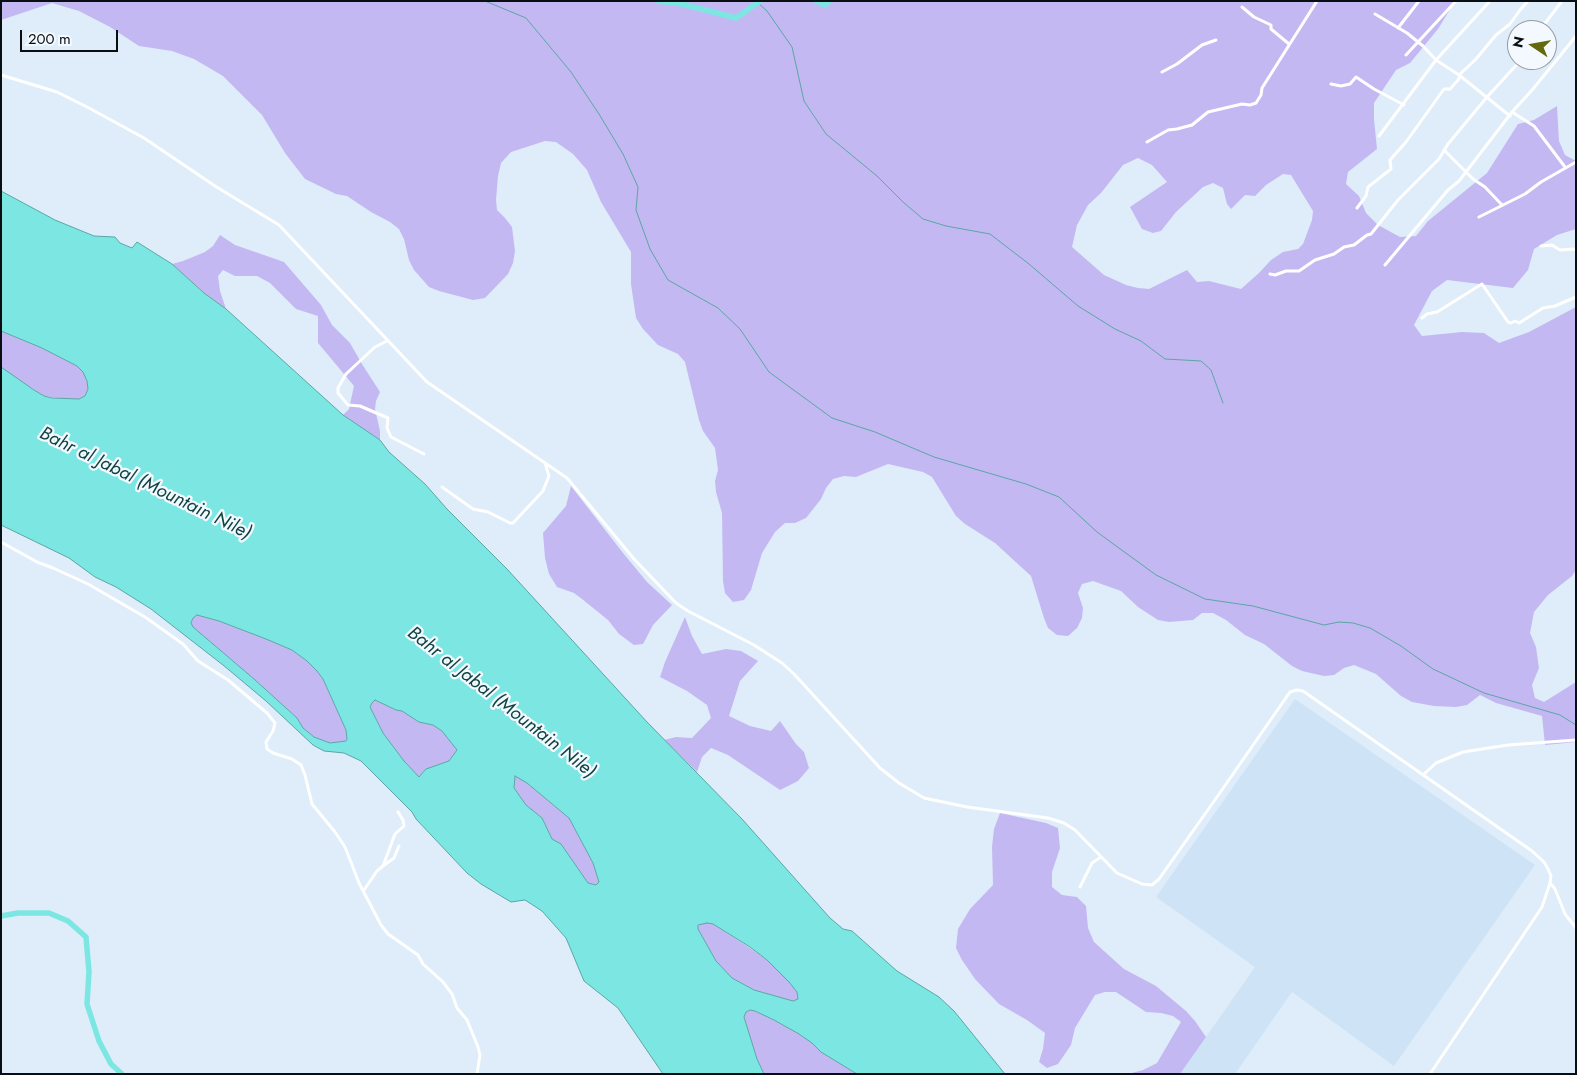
<!DOCTYPE html>
<style>
body{margin:0}
#map{position:relative;width:1577px;height:1075px;overflow:hidden;background:#deedf9;font-family:Jost,sans-serif}
canvas{display:block}
.frame{position:absolute;inset:0;border:2px solid #090e12;pointer-events:none}
.north{position:absolute;left:1507px;top:20px;width:50px;height:50px;box-sizing:border-box;background:#f3f9fe;border:1px solid #959ba0;border-radius:50%;rotate:282deg;font-size:14px;font-weight:700;line-height:20px;text-align:center;color:#090e12}
.north::after{content:'';display:block;margin:auto;width:18px;height:22px;background:#636a0e;clip-path:polygon(50% 0,100% 100%,50% 72%,0 100%)}
.scale{position:absolute;left:20px;top:30px;width:98px;height:22px;box-sizing:border-box;border:2px solid #090e12;border-top:0;padding-left:6px;font-size:15px;line-height:18px;white-space:nowrap;color:#090e12;-webkit-text-stroke:4px #f3f9fe;paint-order:stroke}
</style>
<div id="map">
<canvas width="1577" height="1075"></canvas>
<div class="frame"></div>
<div class="north">N</div>
<div class="scale">200 m</div>
</div>
<script>
const c = document.querySelector('canvas').getContext('2d');
c.lineJoin = 'round';
function paint(path, color) {
  c.fillStyle = color;
  c.fill(path, 'evenodd');
}
function shape(rows) {
  const path = new Path2D();
  for (const r of rows) {
    path.moveTo(r[0], r[1]);
    for (let i = 2; i < r.length; i += 2) path.lineTo(r[i], r[i + 1]);
  }
  return path;
}
function strokePath(path, color, width, dash) {
  c.strokeStyle = color;
  c.lineWidth = width;
  c.lineCap = dash ? 'butt' : 'round';
  c.setLineDash(dash || []);
  c.stroke(path);
}
function write(font, color, halo, rows, align = 'center') {
  c.font = font + ' Jost,sans-serif';
  c.lineWidth = 4.5;
  c.setLineDash([]);
  c.textBaseline = 'middle';
  c.strokeStyle = halo;
  c.fillStyle = color;
  for (const [text, x, y, turn = 0] of rows) {
    c.save();
    c.translate(x, y);
    c.rotate((+turn || 0) * Math.PI / 180);
    c.textAlign = isNaN(turn) ? turn : align;
    if (halo) c.strokeText(text, 0, 0);
    c.fillText(text, 0, 0);
    c.restore();
  }
}
const built = shape([
 [1295,699,1535,865,1394,1066,1292,992,1235,1074,1180,1074,1255,967,1156,897]
]);
const green = shape([
 [1,1,1453,1,1454,3,1438,29,1410,63,1396,70,1374,103,1374,119,1377,149,1348,172,1346,184,1359,196,1366,213,1378,225,1400,237,1416,236,1428,221,1487,173,1518,124,1534,120,1557,106,1559,141,1565,155,1576,161,1576,229,1557,235,1534,249,1528,270,1513,288,1447,280,1432,291,1414,325,1422,336,1462,332,1484,333,1499,343,1529,332,1576,307,1576,570,1572,576,1548,595,1534,612,1530,633,1536,647,1539,668,1532,685,1535,698,1544,702,1576,682,1576,742,1545,745,1542,716,1496,703,1480,695,1467,705,1456,707,1434,706,1412,702,1401,696,1376,674,1354,665,1344,668,1334,675,1324,676,1302,671,1292,666,1264,644,1245,635,1226,620,1213,613,1202,613,1193,620,1169,622,1158,620,1138,607,1121,591,1093,581,1082,584,1078,593,1083,608,1082,618,1077,628,1068,636,1057,635,1048,628,1044,618,1031,576,995,543,965,524,956,516,932,477,923,472,888,464,856,477,844,476,833,479,826,488,821,499,806,518,795,523,785,523,775,532,762,553,751,590,744,600,733,602,725,593,723,581,722,513,716,492,715,481,718,470,715,448,703,431,699,420,685,362,678,354,658,345,643,329,636,318,631,284,631,252,601,202,587,170,573,154,556,142,545,141,511,152,501,163,498,176,496,200,497,210,505,218,512,227,515,251,513,263,508,274,485,298,473,300,439,291,429,287,414,270,409,260,404,239,399,229,390,222,371,212,347,196,336,194,305,179,285,153,262,115,223,76,194,59,172,51,139,46,110,27,79,11,52,3,1,20],
 [1138,158,1152,165,1167,182,1130,207,1142,229,1153,233,1161,231,1176,212,1203,187,1213,183,1223,188,1227,204,1231,209,1245,195,1255,196,1266,185,1283,174,1291,175,1313,211,1312,220,1303,244,1298,249,1283,252,1271,260,1259,273,1241,289,1209,281,1197,282,1187,270,1149,289,1138,288,1126,285,1104,275,1072,247,1077,225,1088,205,1101,193,1123,165],
 [220,235,235,245,284,262,321,305,332,325,350,343,362,364,380,392,376,401,375,409,380,431,380,440,343,415,349,409,354,386,318,343,318,316,296,309,270,283,257,276,235,276,223,270,218,276,220,291,226,309,204,293,172,264,183,261,205,252,213,246],
 [1,331,42,348,77,366,83,372,87,381,88,389,85,396,79,399,72,400,44,396,5,371,1,367],
 [571,486,623,553,647,582,672,605,653,625,643,644,634,645,619,634,608,620,582,599,574,593,557,587,549,574,545,558,543,533,566,506],
 [197,615,219,621,266,639,292,650,307,661,317,671,323,679,346,730,347,739,345,741,330,743,314,737,303,728,297,718,254,679,193,627,191,624,193,618],
 [685,617,692,636,702,654,726,649,741,651,758,661,740,681,729,716,750,726,771,731,780,721,796,744,804,752,809,768,798,781,780,790,728,755,711,748,702,757,697,772,664,740,676,737,692,738,711,718,707,705,687,691,660,677,665,662],
 [375,700,396,710,402,711,419,722,433,725,442,731,457,750,449,761,426,769,419,777,404,761,383,733,370,707,372,703],
 [515,775,527,783,569,818,593,863,599,882,596,885,588,883,561,844,552,839,542,818,526,805,514,788],
 [1000,813,1046,823,1058,828,1060,848,1052,872,1052,887,1062,895,1077,897,1086,906,1088,928,1094,942,1124,969,1156,986,1186,1011,1195,1021,1206,1037,1180,1074,1128,1074,1143,1070,1157,1063,1181,1022,1173,1016,1161,1013,1146,1012,1116,992,1105,992,1095,995,1075,1028,1071,1045,1058,1064,1047,1068,1039,1062,1043,1049,1045,1033,1027,1020,999,1004,975,979,962,960,956,948,958,929,970,909,993,885,992,847,994,829],
 [707,923,713,924,750,948,767,960,785,977,797,992,798,999,793,1001,754,990,732,978,716,961,697,927,701,924],
 [750,1010,755,1011,774,1020,799,1034,812,1043,821,1052,857,1074,764,1074,757,1059,744,1017,746,1012]
]);
const water = shape([
 [1,191,55,220,94,236,115,237,120,243,132,248,137,242,172,264,204,293,226,309,343,415,380,440,389,452,425,484,447,509,507,569,647,722,742,819,830,918,843,929,852,931,897,971,939,997,954,1011,1005,1074,857,1074,821,1052,812,1043,799,1034,774,1020,755,1011,750,1010,746,1012,744,1017,757,1059,764,1074,663,1074,618,1008,584,981,566,938,542,911,525,900,511,902,481,884,467,873,416,819,412,812,361,761,344,753,324,751,313,745,266,701,223,665,151,609,116,587,95,577,69,558,1,525,1,367,34,390,44,396,52,398,79,399,85,396,88,389,87,381,83,372,77,366,42,348,1,331,1,191],
 [197,615,219,621,266,639,292,650,307,661,317,671,323,679,346,730,347,739,346,741,330,743,314,737,303,728,297,718,254,679,193,627,191,623,193,618,197,615],
 [375,700,396,710,402,711,419,722,433,725,442,731,457,750,449,761,426,769,419,777,404,761,383,733,370,707,372,703,375,700],
 [515,776,527,783,569,818,593,863,599,882,596,885,588,883,561,844,552,839,542,818,526,805,514,788,515,776],
 [707,923,713,924,750,947,767,960,789,982,797,992,798,999,793,1001,754,990,732,978,716,961,698,929,698,925,707,923]
]);
const stream = shape([
 [485,1,526,18,571,72,599,114,623,154,638,187,636,210,650,249,668,280,718,308,740,329,769,372,832,418,875,432,934,457,1026,484,1059,497,1097,532,1156,575,1205,599,1253,606,1324,625,1339,622,1353,623,1370,628,1401,646,1433,669,1484,693,1560,715,1576,725],
 [757,2,767,11,792,47,804,101,826,134,877,176,903,202,923,219,946,226,990,234,1029,264,1078,306,1115,329,1141,341,1165,359,1201,361,1211,370,1223,403]
]);
const river = shape([
 [658,1,682,4,736,18,760,1],
 [816,1,825,5,830,1],
 [1,916,18,913,49,913,68,921,86,937,89,972,87,1004,99,1041,111,1064,122,1074]
]);
const minor = shape([
 [1242,7,1254,17,1271,25,1271,29,1289,44],
 [1375,14,1407,33,1423,46,1436,60,1459,75,1510,116],
 [1398,28,1419,1],
 [1540,30,1562,1],
 [1406,55,1456,1],
 [1162,72,1177,64,1202,45,1216,40],
 [1,75,57,92,89,108,144,138,215,186,279,225,427,382,567,478,634,559,676,603,688,611,754,645,782,663,794,674,880,768,899,783,924,798,967,807,1048,818,1064,823,1075,830,1117,873,1142,884,1152,885,1159,879,1217,797,1290,692,1297,690,1303,691,1532,851,1544,862,1548,869,1551,876,1550,883,1542,907,1430,1074],
 [1331,84,1341,86,1350,84,1356,77,1374,89,1404,105],
 [1512,112,1534,126,1565,167],
 [1379,136,1436,60,1490,1],
 [1147,142,1168,130,1177,129,1192,125,1208,112,1242,104,1250,105,1256,103,1261,95,1262,88,1317,1],
 [1444,150,1473,179,1485,187,1502,205],
 [1357,208,1366,196,1368,187,1391,169,1390,160,1406,142,1444,89,1450,89,1459,79,1459,75,1476,59,1496,35,1510,24,1520,10,1528,1],
 [1479,217,1525,194,1541,182,1576,162],
 [1541,246,1552,245,1560,250,1574,249,1576,250],
 [1385,265,1448,190,1459,181,1512,112,1533,89,1576,36],
 [1270,274,1275,275,1286,271,1299,271,1315,260,1334,254,1344,247,1354,245,1367,235,1371,234,1398,200,1439,159,1448,144,1487,97,1521,60],
 [1422,318,1427,314,1437,312,1482,284,1508,322,1511,323,1515,321,1519,323,1543,308,1555,306,1576,297],
 [387,341,375,347,346,374,338,388,338,393,348,405,360,406,388,418,387,428,391,437,424,454],
 [442,487,473,509,488,512,510,523,513,523,543,491,549,476,545,463],
 [1,542,37,562,53,568,88,584,145,617,183,644,198,661,228,680,267,713,275,723,273,731,266,742,267,749,273,753,292,759,301,765,305,775,312,804,335,832,345,847,359,883,381,925,388,934,418,955,423,964,443,982,452,994,457,1008,467,1020,478,1047,480,1055,477,1074],
 [1423,775,1436,763,1463,752,1508,745,1576,740],
 [383,866,394,858,399,846],
 [1551,884,1555,889,1565,914,1576,928],
 [1080,887,1092,863,1101,857],
 [364,890,377,871,383,866,395,834,404,826,403,820,398,812]
]);
const waterNames = [
 ["Bahr al Jabal (Mountain Nile)",145,484,26],
 ["Bahr al Jabal (Mountain Nile)",501,703,38]
];
paint(built, '#cee3f5');
paint(green, '#c4b8f3');
paint(water, '#7ce7e2');
strokePath(water, '#5aa6a4', 1);
strokePath(stream, '#5aa6a4', 1);
strokePath(river, '#7ce7e2', 5.5);
strokePath(minor, '#fff', 3);
write('italic 19px', '#114341', '#f3f9fe', waterNames);
</script>
